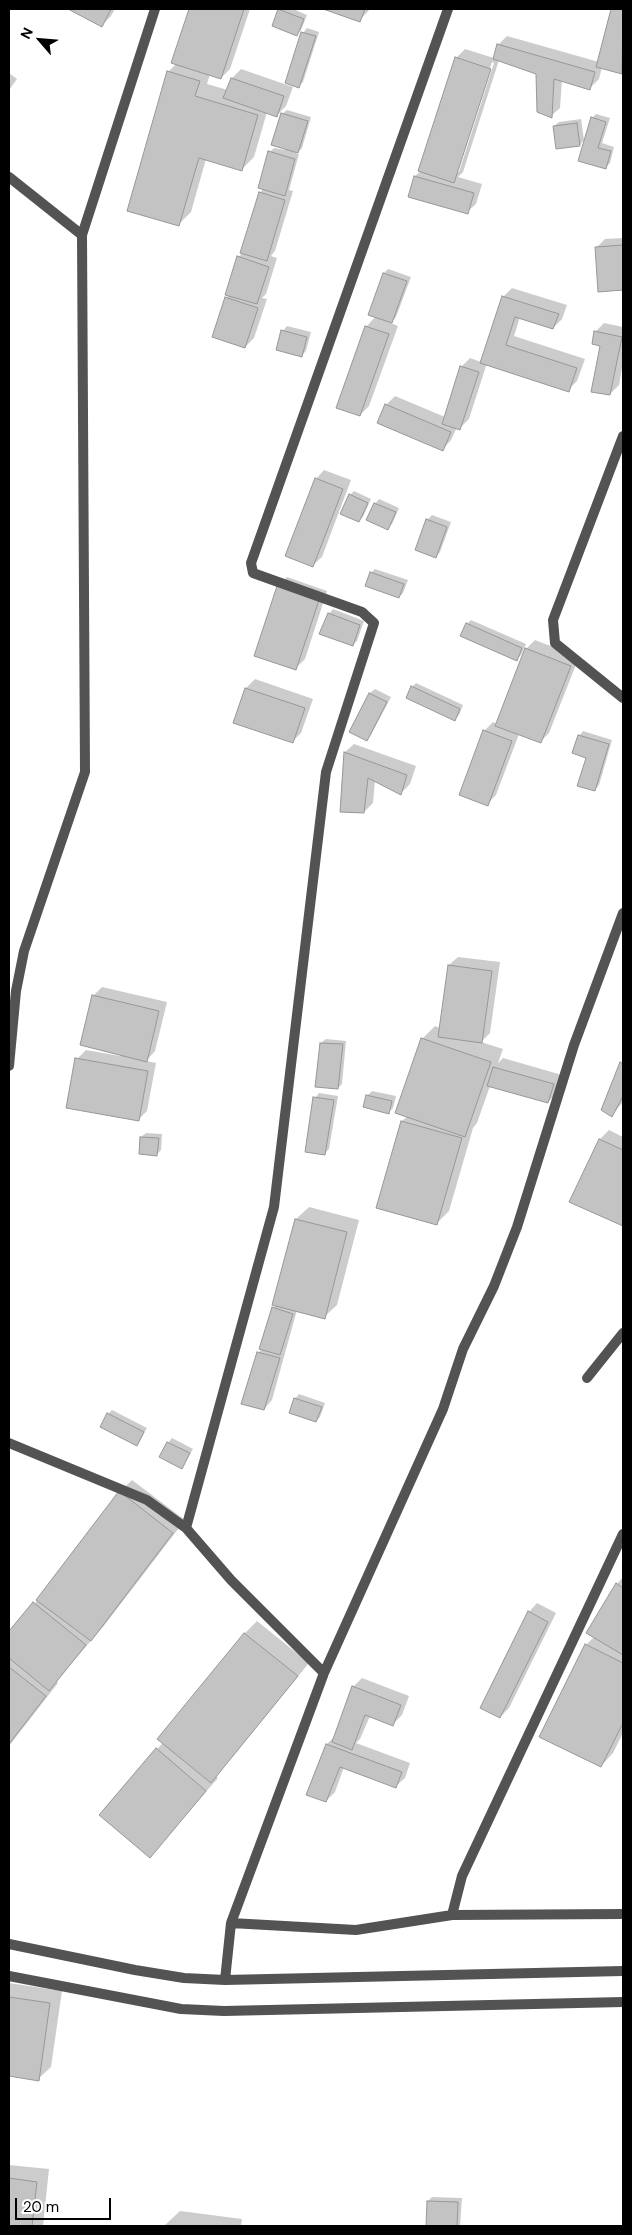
<!DOCTYPE html>
<style>
body{margin:0}
#map{position:relative;width:632px;height:2235px;overflow:hidden;background:#fff;font-family:"DM Sans",sans-serif}
canvas{display:block}
.frame{position:absolute;inset:0;border:10px solid #000;pointer-events:none}
.north{position:absolute;left:15px;top:15px;width:50px;height:50px;-webkit-text-stroke:4px #fff;paint-order:stroke;rotate:297deg;font-size:14px;font-weight:700;line-height:20px;text-align:center;color:#000}
.north::after{content:'';display:block;margin:auto;width:18px;height:22px;background:#000;clip-path:polygon(50% 0,100% 100%,50% 72%,0 100%)}
.scale{position:absolute;left:15px;top:2198px;width:96px;height:22px;box-sizing:border-box;border:2px solid #000;border-top:0;padding-left:6px;font-size:15px;line-height:18px;white-space:nowrap;color:#000;-webkit-text-stroke:4px #fff;paint-order:stroke}
</style>
<div id="map">
<canvas width="632" height="2235"></canvas>
<div class="frame"></div>
<div class="north">N</div>
<div class="scale">20 m</div>
</div>
<script>
const c = document.querySelector('canvas').getContext('2d');
c.lineJoin = 'round';
function paint(path, color) {
  c.fillStyle = color;
  c.fill(path, 'evenodd');
}
function shape(rows) {
  const path = new Path2D();
  for (const r of rows) {
    path.moveTo(r[0], r[1]);
    for (let i = 2; i < r.length; i += 2) path.lineTo(r[i], r[i + 1]);
  }
  return path;
}
function strokePath(path, color, width, dash) {
  c.strokeStyle = color;
  c.lineWidth = width;
  c.lineCap = dash ? 'butt' : 'round';
  c.setLineDash(dash || []);
  c.stroke(path);
}
const shadow = shape([
 [70,9,115,9,111,16,102,25],
 [190,9,250,9,230,69,221,78,210,74,207,84,228,90,232,78,241,69,293,87,286,106,277,115,267,112,254,157,241,170,206,159,191,212,178,225,168,72,176,64,173,62],
 [280,9,293,9,307,15,301,30,297,34,273,25],
 [326,9,370,9,360,20],
 [613,9,623,9,622,73,602,67,599,79,590,88,562,80,560,108,551,116,537,73,499,60,463,172,458,177,482,184,476,204,467,212,410,196,415,176,421,171,456,58,465,49,494,58,498,45,507,36,599,62],
 [492,62,494,63,459,172,456,172],
 [307,28,319,32,303,82,299,86,303,33],
 [9,73,17,79,9,90],
 [287,110,311,117,302,148,296,154,299,154,289,190,293,191,275,251,271,256,277,258,266,294,262,298,267,299,254,338,245,347,226,298,229,295,238,257,243,253,260,193,264,188,270,152,274,148,285,150,282,114],
 [596,114,610,118,602,143,614,147,610,163,605,168,580,160,592,118],
 [581,119,584,140,580,145,554,126,559,122],
 [623,238,623,289,600,291,596,248,605,239],
 [388,269,411,277,396,317,391,323,398,326,369,406,360,415,366,327,376,316,384,273],
 [512,288,567,305,562,319,553,328,520,317,514,336,585,359,577,381,568,390,487,363,469,419,460,428,457,427,451,440,443,449,386,405,395,396,445,417,461,367,470,358,481,362,503,297],
 [604,323,623,327,623,362,619,385,610,394,602,345,595,332],
 [287,326,311,332,306,351,302,355,283,331],
 [324,470,351,480,322,557,313,565,316,479],
 [354,491,371,499,363,517,358,521,350,495],
 [379,499,399,508,392,524,388,528,375,504],
 [432,515,451,522,440,552,436,557,427,520],
 [375,569,408,580,403,593,399,597,371,573],
 [287,577,327,591,305,659,296,668,278,586],
 [333,609,364,621,357,641,352,645,329,614],
 [471,620,526,644,521,655,517,659,467,624],
 [535,640,579,657,549,733,540,742,519,734,496,795,487,804,484,731,493,722,497,724,526,649],
 [255,679,313,699,301,733,292,742,234,722,246,688],
 [416,683,463,705,459,715,454,719,412,687],
 [375,689,391,697,371,735,367,740,351,732,370,693],
 [583,731,612,740,599,785,594,790,588,757,579,736],
 [354,744,416,766,410,784,401,793,375,780,373,803,364,812,341,811,345,752],
 [458,957,500,962,490,1033,481,1042,503,1049,498,1063,503,1058,562,1075,557,1093,548,1102,490,1086,477,1123,473,1128,449,1211,436,1224,378,1207,402,1121,408,1116,422,1039,435,1026,440,1028,449,965],
 [102,987,167,1002,155,1051,146,1061,156,1063,147,1111,138,1120,77,1059,86,1050,120,1056,93,996],
 [326,1039,346,1041,342,1084,338,1088,321,1043],
 [623,1060,623,1102,612,1115,621,1063],
 [372,1091,396,1096,393,1108,389,1112,365,1107,368,1095],
 [319,1093,338,1096,329,1149,325,1153,315,1098],
 [609,1130,623,1137,622,1225,600,1139],
 [146,1133,162,1134,161,1150,156,1155,141,1137],
 [309,1207,359,1220,337,1305,324,1317,297,1310,272,1400,264,1409,258,1353,262,1349,273,1308,276,1305,274,1304,296,1219],
 [299,1394,325,1403,320,1417,316,1421,295,1399],
 [112,1410,147,1428,137,1445,108,1414],
 [172,1438,193,1449,182,1467,168,1443],
 [132,1480,185,1520,103,1627,56,1681,58,1683,9,1746,9,1633,42,1595,120,1492],
 [623,1577,623,1733,613,1753,601,1766,586,1645,594,1637,617,1584],
 [537,1603,556,1613,509,1708,500,1717,529,1612],
 [257,1621,309,1663,216,1776,218,1778,150,1856,157,1749,163,1743,159,1739,245,1633],
 [362,1678,409,1696,402,1715,393,1724,370,1716,360,1739,356,1743,410,1763,405,1778,396,1786,344,1767,335,1792,326,1801,308,1794,327,1744,335,1736,353,1687],
 [9,1983,62,1991,51,2067,38,2079,9,2075],
 [9,2165,49,2169,43,2226,9,2226],
 [432,2197,462,2198,460,2226,427,2226,428,2201],
 [180,2211,242,2219,241,2226,164,2226]
]);
const building = shape([
 [68,9,111,9,102,27,68,9],
 [189,9,244,9,221,79,171,63,189,9],
 [278,9,304,19,297,36,272,26,278,9],
 [323,9,365,9,360,22,323,9],
 [611,9,623,9,622,74,596,67,611,9],
 [301,32,316,36,299,88,285,83,301,32],
 [497,44,595,72,590,90,554,79,552,118,537,112,536,74,493,59,497,44],
 [455,57,491,69,454,183,418,171,455,57],
 [167,71,200,81,195,96,258,115,242,171,199,158,179,226,127,211,167,71],
 [231,78,284,96,277,117,223,98,231,78],
 [281,113,308,121,298,153,271,145,281,113],
 [591,117,606,122,598,148,611,151,606,169,578,161,591,117],
 [577,123,580,146,556,149,553,126,577,123],
 [268,151,295,159,285,196,258,188,268,151],
 [414,176,474,193,468,214,408,197,414,176],
 [259,192,285,200,267,261,240,253,259,192],
 [623,245,623,290,598,292,595,247,623,245],
 [237,256,269,267,257,304,225,295,237,256],
 [383,273,407,281,392,323,368,315,383,273],
 [502,296,559,314,553,329,515,317,506,345,577,368,569,392,480,363,502,296],
 [225,297,258,308,245,348,212,337,225,297],
 [365,326,389,334,360,416,336,408,365,326],
 [281,330,307,337,302,357,276,350,281,330],
 [594,331,622,337,610,395,591,392,600,346,592,344,594,331],
 [460,366,479,372,460,430,442,424,460,366],
 [385,404,451,432,443,451,377,423,385,404],
 [315,478,343,489,313,567,285,556,315,478],
 [349,494,368,503,359,522,340,514,349,494],
 [374,503,396,512,388,530,366,520,374,503],
 [426,519,447,527,436,558,415,550,426,519],
 [370,572,404,584,399,598,365,586,370,572],
 [277,586,319,600,296,670,254,656,277,586],
 [328,613,360,625,353,646,319,634,328,613],
 [466,623,522,648,517,661,460,636,466,623],
 [525,648,571,666,541,743,495,726,525,648],
 [411,686,460,709,455,721,406,698,411,686],
 [245,688,305,708,293,743,233,723,245,688],
 [369,693,387,702,367,741,349,732,369,693],
 [483,730,512,741,488,806,459,795,483,730],
 [578,735,609,744,595,791,577,786,586,758,572,753,578,735],
 [344,752,407,775,401,795,368,778,364,813,340,812,344,752],
 [448,965,492,971,482,1043,438,1037,448,965],
 [92,995,159,1011,147,1062,80,1045,92,995],
 [421,1038,491,1062,465,1137,395,1113,421,1038],
 [320,1043,343,1044,338,1089,315,1087,320,1043],
 [75,1058,148,1071,139,1121,66,1108,75,1058],
 [620,1062,623,1064,623,1096,612,1117,601,1110,620,1062],
 [493,1067,554,1084,548,1103,487,1086,493,1067],
 [366,1095,392,1101,389,1114,363,1107,366,1095],
 [313,1097,334,1100,325,1155,305,1152,313,1097],
 [401,1121,462,1138,437,1225,376,1208,401,1121],
 [140,1137,159,1138,157,1156,139,1154,140,1137],
 [599,1139,623,1150,623,1226,569,1202,599,1139],
 [295,1219,347,1232,325,1319,272,1305,295,1219],
 [272,1307,293,1314,280,1355,259,1349,272,1307],
 [257,1352,280,1358,264,1410,241,1404,257,1352],
 [294,1398,322,1407,316,1422,289,1413,294,1398],
 [107,1413,144,1432,137,1446,100,1427,107,1413],
 [167,1442,190,1453,182,1469,159,1457,167,1442],
 [119,1491,173,1533,91,1641,36,1600,119,1491],
 [616,1583,623,1588,623,1655,586,1633,616,1583],
 [33,1602,86,1645,49,1691,9,1658,9,1631,33,1602],
 [528,1611,548,1622,500,1718,480,1708,528,1611],
 [244,1633,298,1676,211,1783,157,1739,244,1633],
 [585,1644,623,1663,623,1723,601,1767,539,1737,585,1644],
 [9,1667,46,1696,9,1744,9,1667],
 [352,1686,401,1705,393,1726,365,1715,352,1750,332,1742,352,1686],
 [326,1744,402,1772,396,1788,340,1767,326,1802,306,1795,326,1744],
 [156,1748,206,1791,150,1858,99,1815,156,1748],
 [9,1997,50,2003,39,2081,9,2076,9,1997],
 [9,2178,37,2182,32,2226,9,2226,9,2178],
 [427,2201,458,2202,457,2226,426,2226,427,2201]
]);
const street = shape([
 [9,177,82,235],
 [623,436,553,620,555,643,623,698],
 [623,913,574,1045,517,1227,494,1286,463,1349,443,1409,324,1673,231,1923,356,1930,452,1915,623,1914],
 [9,1066,16,991,24,951,85,772,82,235,155,9],
 [587,1378,623,1333],
 [9,1443,147,1500,186,1528,231,1580,324,1673],
 [186,1528,274,1207,326,772,374,623,362,612,253,573,251,563,448,9],
 [452,1915,462,1876,623,1534],
 [9,1944,135,1970,184,1978,225,1980,623,1971],
 [9,1976,181,2009,224,2011,623,2002],
 [225,1980,231,1923]
]);
paint(shadow, '#0003');
paint(building, '#c3c3c3');
strokePath(building, '#979797', 1);
strokePath(street, '#535353', 10);
</script>
